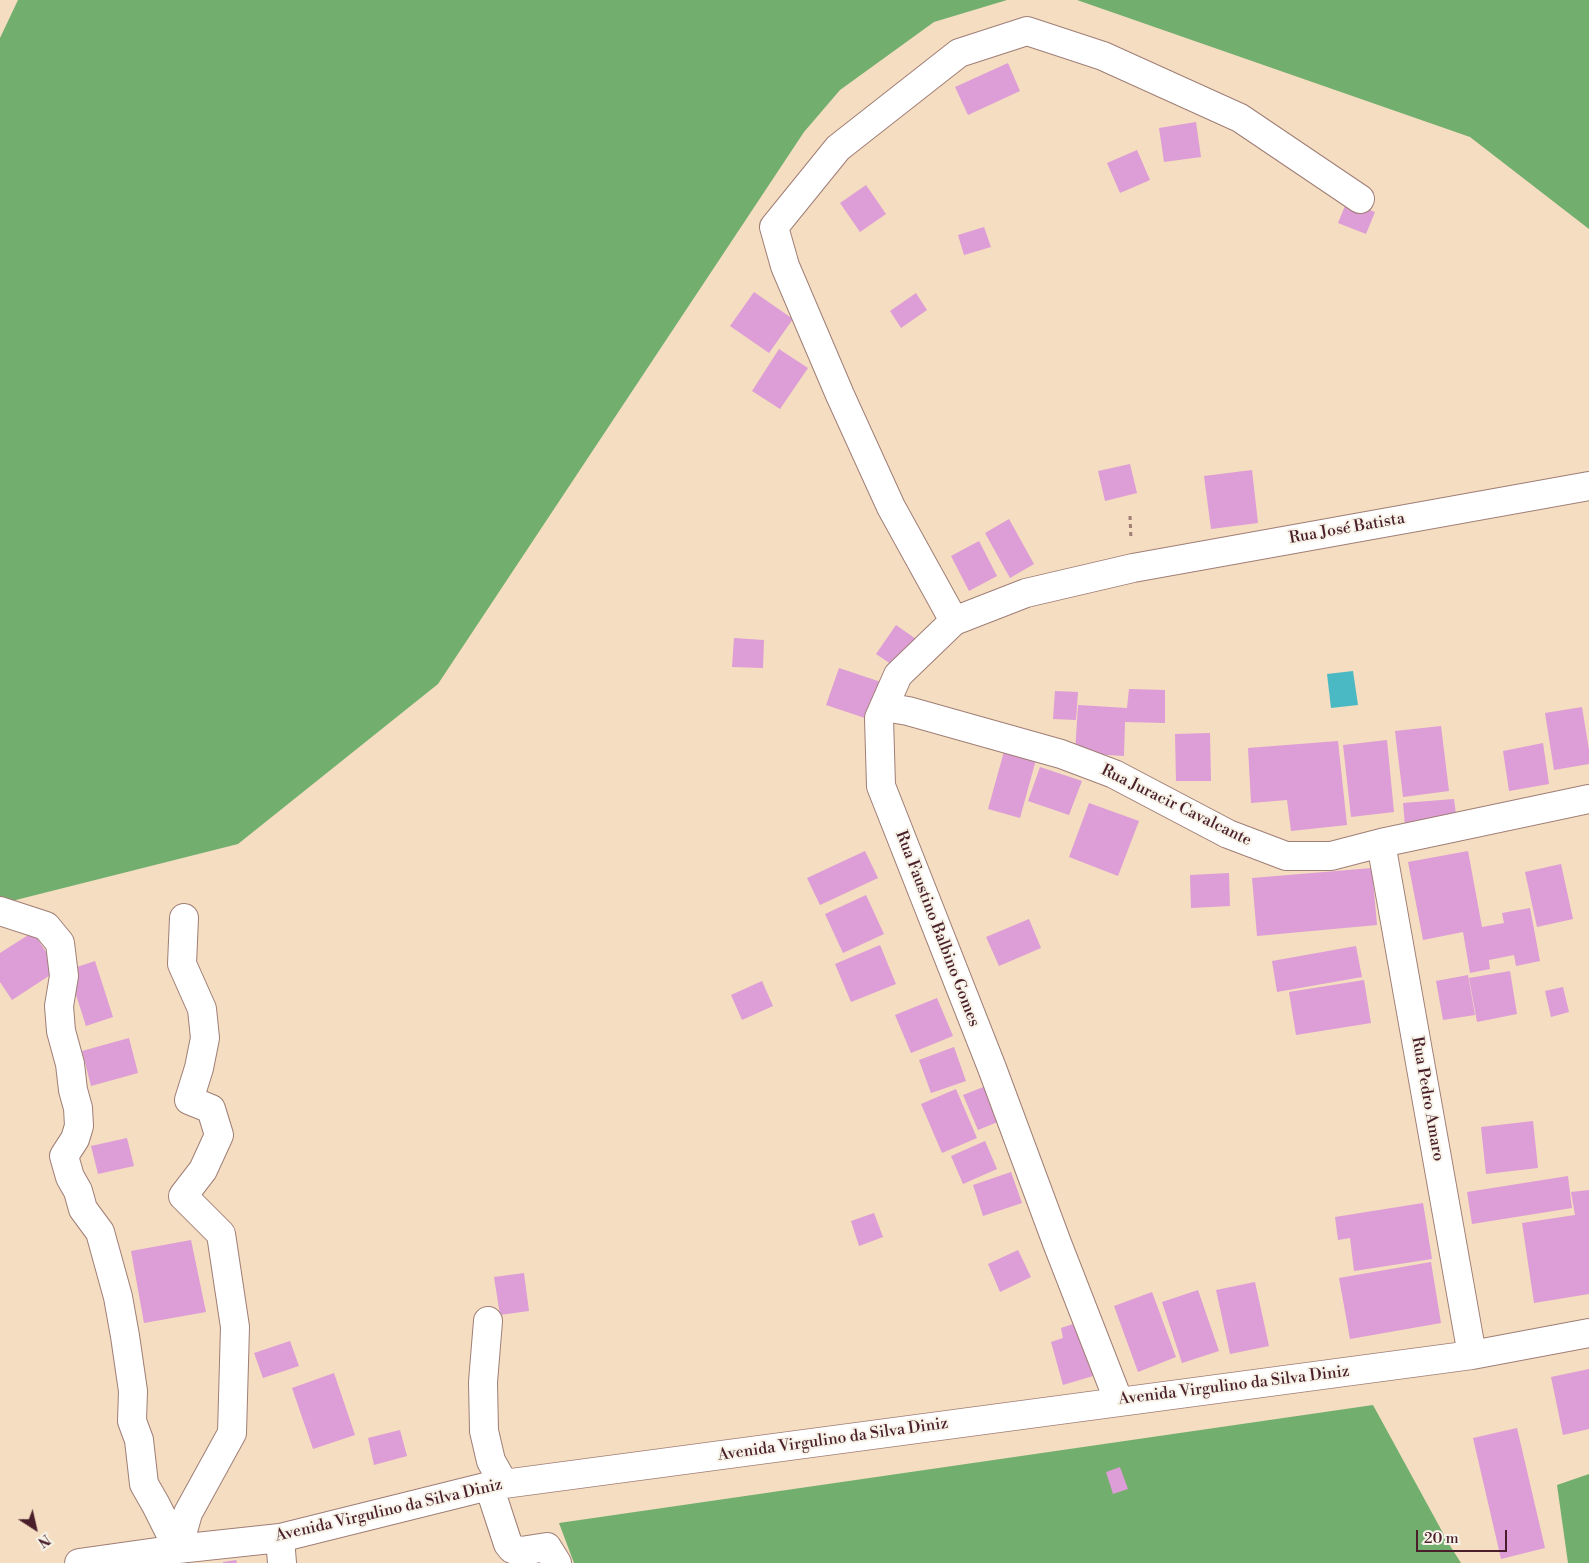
<!DOCTYPE html>
<meta charset="utf-8">
<style>
body{margin:0}
#map{position:relative;width:1589px;height:1563px;overflow:hidden;background:#f4ddc0;font-family:"Libre Bodoni",serif}
canvas{display:block}
.north{position:absolute;left:10px;top:1503px;width:50px;height:50px;-webkit-text-stroke:4px #f7f3e8;paint-order:stroke;rotate:145deg;font-size:14px;font-weight:700;line-height:20px;text-align:center;color:#4a1f2b}
.north::after{content:'';display:block;margin:auto;width:18px;height:22px;background:#4a1f2b;clip-path:polygon(50% 0,100% 100%,50% 72%,0 100%)}
.scale{position:absolute;left:1416px;top:1530px;width:91px;height:22px;box-sizing:border-box;border:2px solid #4a1f2b;border-top:0;padding-left:6px;font-size:15px;line-height:18px;white-space:nowrap;color:#4a1f2b;-webkit-text-stroke:4px #f7f3e8;paint-order:stroke}
</style>
<div id="map">
<canvas width="1589" height="1563"></canvas>
<div class="north">N</div>
<div class="scale">20 m</div>
</div>
<script>
const c = document.querySelector('canvas').getContext('2d');
c.lineJoin = 'round';
function paint(path, color) {
  c.fillStyle = color;
  c.fill(path, 'evenodd');
}
function shape(rows) {
  const path = new Path2D();
  for (const r of rows) {
    path.moveTo(r[0], r[1]);
    for (let i = 2; i < r.length; i += 2) path.lineTo(r[i], r[i + 1]);
  }
  return path;
}
function strokePath(path, color, width, dash) {
  c.strokeStyle = color;
  c.lineWidth = width;
  c.lineCap = dash ? 'butt' : 'round';
  c.setLineDash(dash || []);
  c.stroke(path);
}
function write(font, color, halo, rows, align = 'center') {
  c.font = font + ' "Libre Bodoni",serif';
  c.lineWidth = 4;
  c.setLineDash([]);
  c.textBaseline = 'middle';
  c.strokeStyle = halo;
  c.fillStyle = color;
  for (const [text, x, y, turn = 0] of rows) {
    c.save();
    c.translate(x, y);
    c.rotate((+turn || 0) * Math.PI / 180);
    c.textAlign = isNaN(turn) ? turn : align;
    if (halo) c.strokeText(text, 0, 0);
    c.fillText(text, 0, 0);
    c.restore();
  }
}
const forest = shape([
 [18,0,1007,0,934,22,840,90,804,132,438,684,238,844,0,904,0,38],
 [1077,0,1589,0,1589,229,1470,137],
 [1373,1405,1449,1544,1461,1563,574,1563,559,1523],
 [1589,1474,1589,1563,1568,1563,1557,1485]
]);
const water = shape([
 [1353,671,1358,705,1331,708,1327,674]
]);
const building = shape([
 [1008,63,1020,91,968,115,955,87],
 [1196,122,1201,157,1164,162,1159,128],
 [1137,150,1150,180,1120,193,1107,163],
 [866,185,886,214,860,232,840,203],
 [1347,201,1375,212,1366,234,1338,223],
 [984,227,991,247,964,255,958,235],
 [754,292,793,319,769,353,730,326],
 [916,293,927,310,901,328,890,311],
 [779,349,808,368,780,409,752,391],
 [1130,464,1137,493,1105,501,1098,471],
 [1252,470,1258,523,1211,529,1204,476],
 [1009,519,1034,564,1010,578,985,533],
 [979,541,997,576,969,591,951,556],
 [896,625,916,639,897,668,876,654],
 [734,638,764,640,763,668,732,667],
 [839,668,881,682,868,719,826,705],
 [1129,689,1165,690,1165,723,1125,722,1124,756,1075,753,1078,705,1127,708],
 [1055,691,1078,692,1076,720,1053,719],
 [1582,707,1589,750,1589,764,1554,770,1545,713],
 [1441,726,1449,791,1403,797,1395,731],
 [1210,733,1211,781,1176,781,1175,734],
 [1387,740,1394,812,1351,817,1343,745],
 [1338,741,1347,825,1291,831,1287,800,1251,803,1248,748],
 [1543,743,1549,784,1509,791,1503,751],
 [1005,748,1037,756,1020,818,988,809],
 [1040,767,1082,781,1069,815,1028,801],
 [1454,799,1457,822,1405,826,1403,803],
 [1089,803,1139,821,1118,876,1069,857],
 [865,851,878,878,820,905,807,878],
 [1468,851,1482,927,1504,923,1502,913,1530,908,1540,961,1516,966,1514,955,1489,960,1488,953,1490,969,1470,973,1463,932,1423,940,1408,862],
 [1561,864,1573,919,1537,927,1525,872],
 [1372,868,1377,925,1257,936,1252,878],
 [1229,873,1230,906,1191,908,1190,875],
 [866,895,884,934,843,953,825,914],
 [1029,919,1041,948,999,966,986,937],
 [33,932,58,970,12,1000,0,982,0,953],
 [880,945,896,984,851,1002,835,964],
 [1356,946,1362,977,1277,992,1272,961],
 [95,961,113,1017,86,1026,68,970],
 [1510,971,1517,1014,1477,1022,1469,978],
 [1468,975,1475,1015,1443,1020,1436,981],
 [1364,980,1371,1023,1296,1035,1289,992],
 [762,981,773,1006,742,1020,731,995],
 [1563,987,1569,1012,1551,1017,1545,991],
 [937,998,953,1036,911,1053,895,1015],
 [129,1038,138,1073,91,1086,82,1051],
 [954,1047,966,1081,931,1093,919,1060],
 [986,1086,1000,1121,978,1130,963,1095],
 [956,1089,977,1138,942,1153,921,1104],
 [1533,1121,1538,1168,1486,1174,1481,1127],
 [127,1138,134,1166,98,1174,91,1146],
 [985,1141,997,1169,963,1184,951,1156],
 [1011,1172,1022,1203,983,1216,973,1185],
 [1568,1176,1572,1208,1472,1224,1467,1192],
 [1589,1190,1589,1294,1534,1303,1522,1223,1575,1215,1571,1192],
 [1423,1203,1432,1259,1354,1271,1350,1238,1338,1240,1335,1217],
 [874,1213,883,1237,859,1246,851,1221],
 [191,1240,206,1312,144,1323,131,1251],
 [1018,1250,1031,1277,1000,1292,988,1264],
 [1431,1262,1441,1323,1350,1339,1339,1278],
 [524,1273,529,1311,500,1315,494,1277],
 [1255,1282,1269,1346,1230,1354,1216,1290],
 [1198,1290,1219,1351,1182,1363,1162,1302],
 [1152,1292,1176,1357,1138,1372,1114,1306],
 [1079,1322,1093,1376,1063,1385,1051,1342,1063,1338,1061,1328],
 [290,1341,299,1366,263,1378,254,1353],
 [1589,1369,1589,1429,1563,1435,1551,1377],
 [334,1373,355,1435,313,1449,292,1388],
 [1517,1428,1545,1548,1501,1559,1473,1438],
 [400,1430,407,1456,374,1465,368,1438],
 [1120,1467,1128,1489,1113,1494,1106,1472],
 [236,1560,237,1563,223,1563,223,1562]
]);
const path = shape([
 [1130,516,1131,540]
]);
const minor = shape([
 [954,621,891,507,840,395,785,266,774,227,838,148,959,53,1027,31,1103,56,1240,118,1360,199],
 [884,707,908,711,1061,754,1114,774,1228,834,1286,856,1331,856,1381,843,1589,799],
 [1381,843,1472,1355],
 [0,911,46,926,60,943,64,976,59,1006,61,1031,70,1064,73,1090,78,1108,79,1126,75,1139,64,1156,70,1177,78,1191,83,1209,100,1232,118,1297,125,1336,133,1391,132,1421,139,1440,144,1484,156,1505,178,1549],
 [488,1321,483,1382,484,1431,491,1461,504,1484],
 [1119,1402,1057,1243,992,1068,881,786,879,718,898,675,954,621,1026,593,1133,568,1589,486],
 [489,1486,508,1544,512,1549,521,1551,547,1547,557,1563],
 [280,1538,282,1563],
 [178,1549,188,1513,232,1433,235,1327,221,1234,183,1196,203,1170,219,1135,211,1109,189,1100,199,1068,205,1038,202,1009,182,964,184,918],
 [79,1563,178,1549,280,1538,489,1486,1472,1355,1589,1333]
]);
const streetNames = [
 ["Rua José Batista",1347,529,-10],
 ["Rua Juracir Cavalcante",1176,806,26],
 ["Rua Faustino Balbino Gomes",937,929,69],
 ["Rua Pedro Amaro",1427,1099,80],
 ["Avenida Virgulino da Silva Diniz",1234,1386,-7],
 ["Avenida Virgulino da Silva Diniz",833,1440,-8],
 ["Avenida Virgulino da Silva Diniz",389,1511,-13]
];
paint(forest, '#72ae6e');
paint(water, '#4bb9c4');
paint(building, '#dd9dd6');
strokePath(minor, '#9f7e76', 30);
strokePath(path, '#9f7e76', 3, [4, 4]);
strokePath(minor, '#fff', 28);
write('16px', '#4a1f2b', '#f7f3e8', streetNames);
</script>
